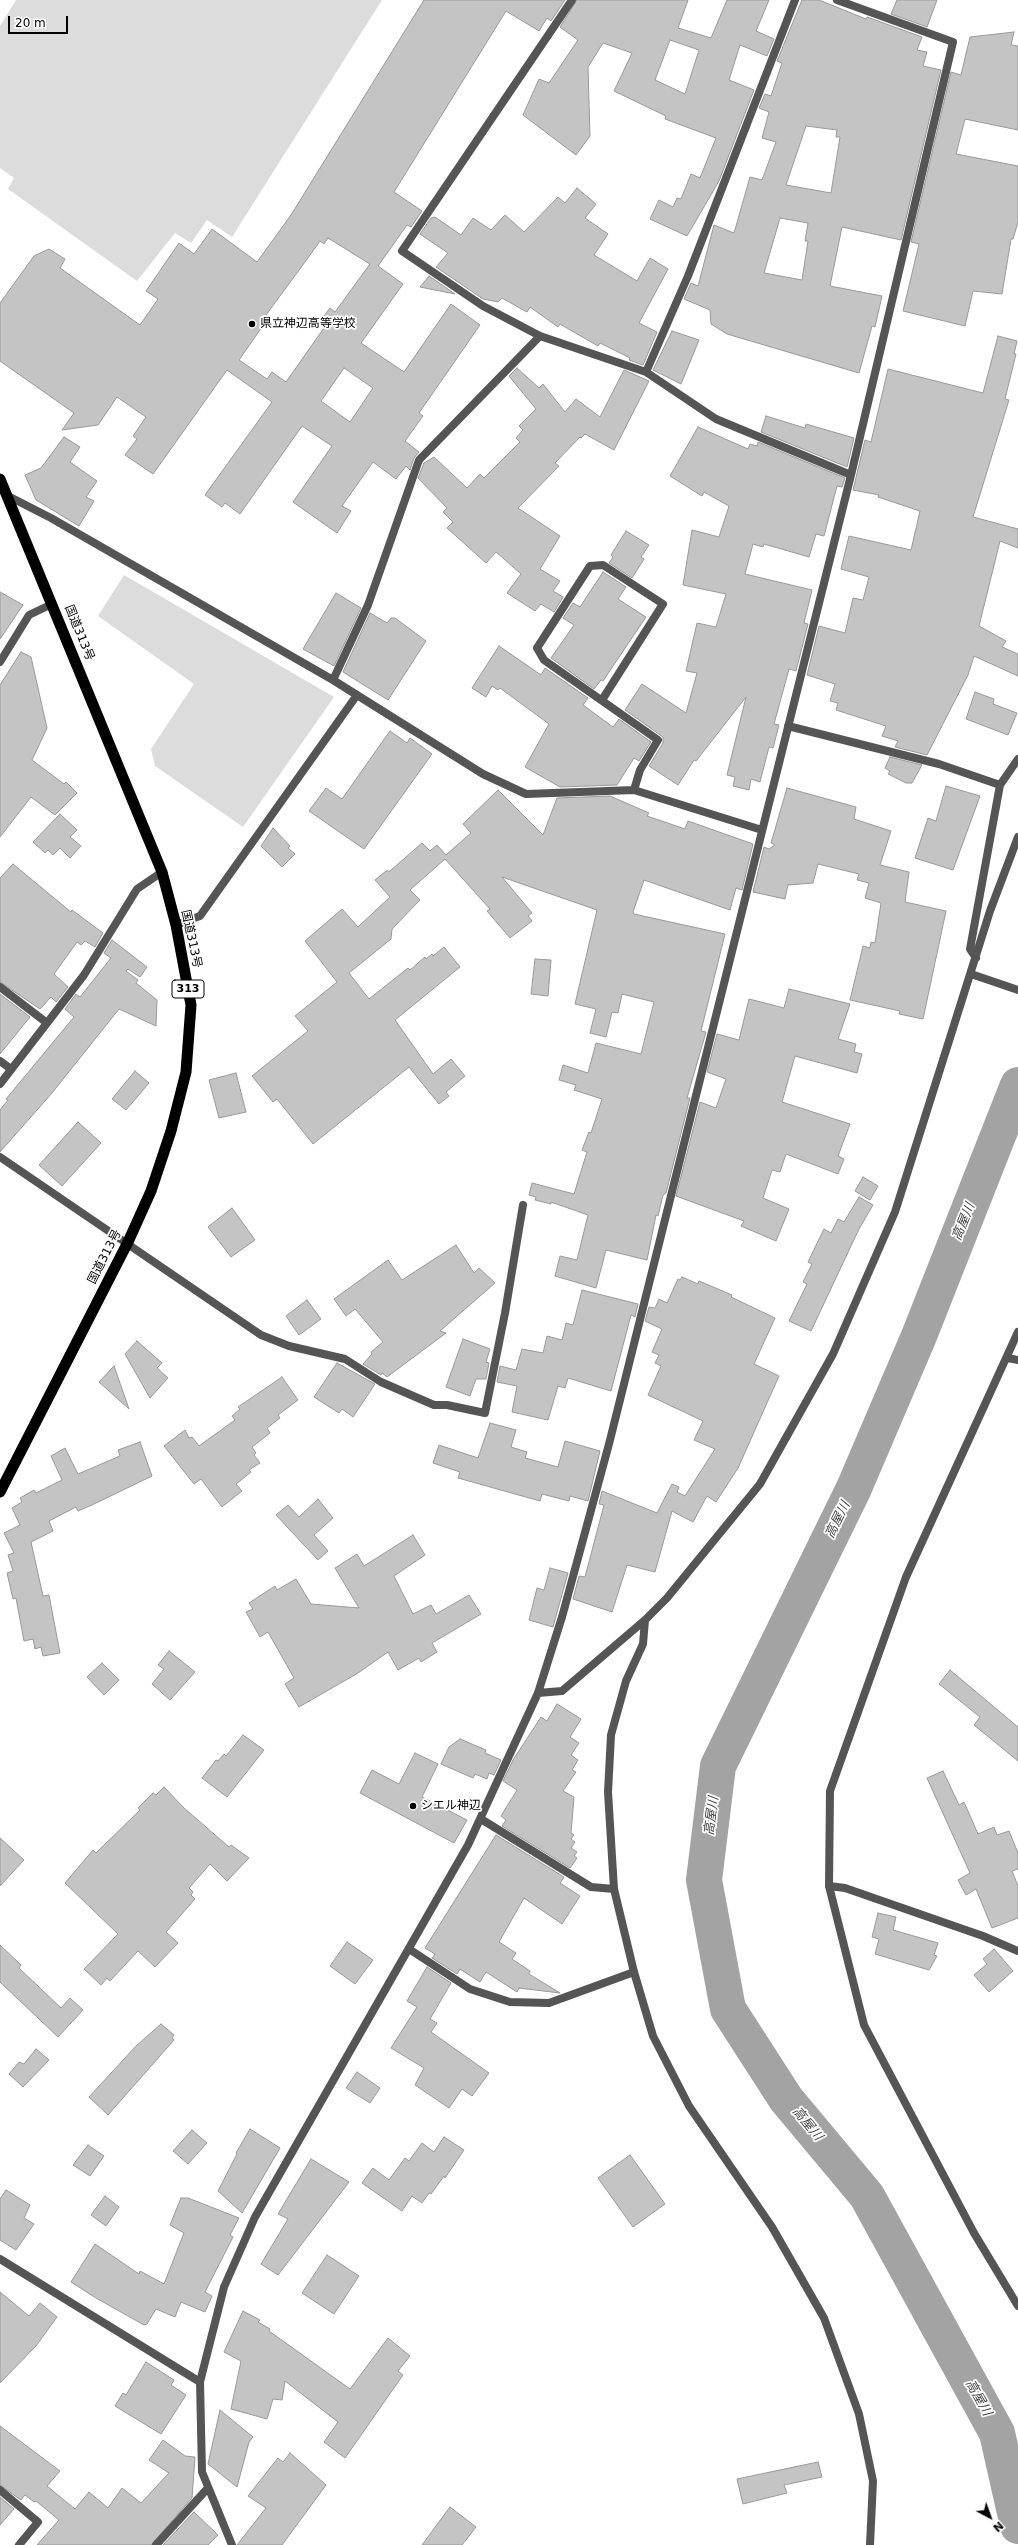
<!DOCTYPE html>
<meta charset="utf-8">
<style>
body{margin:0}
#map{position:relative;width:1018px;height:2545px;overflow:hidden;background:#fff;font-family:"DejaVu Sans",sans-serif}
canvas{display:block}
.north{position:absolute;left:970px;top:2497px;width:40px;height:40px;-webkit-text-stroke:3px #fff;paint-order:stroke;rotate:139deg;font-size:11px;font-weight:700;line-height:16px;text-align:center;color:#000}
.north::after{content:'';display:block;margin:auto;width:14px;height:18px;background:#000;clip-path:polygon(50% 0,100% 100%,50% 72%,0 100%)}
.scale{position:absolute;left:8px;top:16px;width:60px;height:18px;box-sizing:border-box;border:2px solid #000;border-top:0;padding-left:5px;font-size:12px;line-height:14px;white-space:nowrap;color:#000;-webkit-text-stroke:3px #fff;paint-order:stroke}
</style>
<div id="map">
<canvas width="1018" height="2545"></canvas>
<div class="north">N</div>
<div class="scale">20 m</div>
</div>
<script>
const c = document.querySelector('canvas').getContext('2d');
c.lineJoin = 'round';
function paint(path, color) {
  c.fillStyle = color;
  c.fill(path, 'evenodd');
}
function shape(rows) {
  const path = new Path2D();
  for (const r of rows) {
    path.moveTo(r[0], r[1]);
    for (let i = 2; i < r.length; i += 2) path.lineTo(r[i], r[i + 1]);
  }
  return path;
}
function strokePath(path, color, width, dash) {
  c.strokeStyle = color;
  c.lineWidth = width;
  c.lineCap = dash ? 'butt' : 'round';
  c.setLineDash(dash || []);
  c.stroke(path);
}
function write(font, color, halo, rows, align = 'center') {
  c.font = font + ' "DejaVu Sans","Noto Sans JP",sans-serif';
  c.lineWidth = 3.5;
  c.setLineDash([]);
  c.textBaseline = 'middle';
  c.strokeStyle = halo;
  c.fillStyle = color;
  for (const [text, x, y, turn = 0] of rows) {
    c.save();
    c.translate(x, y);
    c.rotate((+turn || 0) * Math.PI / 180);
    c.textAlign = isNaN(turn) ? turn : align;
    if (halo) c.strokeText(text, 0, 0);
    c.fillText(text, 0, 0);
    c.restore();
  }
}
const green = shape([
 [16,0,382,0,232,237,207,220,191,243,175,233,137,281,8,189,14,178,0,168,0,26],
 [124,575,334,697,243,827,155,766,151,749,194,684,98,616]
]);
const river = shape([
 [1018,1085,919,1336,854,1488,718,1766,704,1880,728,2009,786,2099,867,2196,997,2433,1018,2526]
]);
const building = shape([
 [424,0,565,0,551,21,547,18,539,31,506,11,394,192,422,211,411,227,407,225,378,266,403,284,361,343,404,372,451,304,480,325,419,413,423,416,405,441,419,452,414,458,410,470,406,466,396,479,373,462,342,506,351,511,337,533,293,502,332,446,302,426,240,514,225,503,222,507,205,495,272,402,227,370,153,474,125,455,137,439,133,436,146,417,117,397,98,425,62,430,74,413,0,361,0,303,34,256,49,249,65,259,60,268,140,325,158,299,146,291,179,243,194,254,212,229,257,262,291,215,424,0],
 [328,238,370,264,335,312,330,308,318,324,324,328,286,382,272,372,267,379,239,360,269,317,266,315,305,262,320,241,324,244,328,238],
 [344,368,373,388,350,422,321,401,344,368],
 [577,0,688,0,678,28,711,38,727,0,769,0,756,31,774,39,767,56,740,45,729,80,754,90,719,181,687,236,650,219,659,200,673,207,677,198,681,199,691,174,700,178,716,138,665,119,666,116,614,91,632,53,603,43,588,67,590,136,576,155,523,115,539,79,549,83,578,40,560,27,577,0],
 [670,40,699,50,685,94,655,80,670,40],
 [802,0,819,0,866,19,867,17,922,37,917,50,927,52,923,66,941,70,901,240,842,227,830,286,882,296,875,327,872,326,859,373,727,334,711,324,710,310,684,299,691,283,698,286,714,225,734,233,750,177,762,180,776,142,762,138,769,112,759,108,765,94,771,96,782,63,777,61,802,0],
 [806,126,837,130,836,137,840,137,831,193,786,185,806,126],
 [780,218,808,223,805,241,808,241,802,280,764,273,780,218],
 [897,0,937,0,927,27,891,14,897,0],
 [1014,32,1011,45,1018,46,1018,130,965,119,956,154,1018,166,1018,222,1013,239,1011,239,1002,294,973,291,965,326,903,311,919,244,911,242,951,72,961,75,970,37,1014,32],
 [577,188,596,204,585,218,608,234,594,255,637,281,650,258,668,269,639,323,657,332,643,365,629,360,630,358,600,343,598,346,560,324,558,327,530,307,527,312,502,298,498,302,483,299,436,267,448,253,420,234,431,218,435,217,461,235,473,218,491,230,505,215,524,232,558,197,565,203,577,188],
 [429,276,455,294,420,287,429,276],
 [672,331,699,340,681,384,653,370,672,331],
 [998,336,1017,341,1014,354,1016,354,1005,399,1009,400,973,517,1018,529,1018,548,1000,541,979,626,1006,641,1002,647,1018,654,1018,676,974,656,968,675,927,755,895,747,898,741,882,736,886,726,836,710,838,703,830,701,835,684,807,675,819,626,845,633,853,598,863,600,869,577,841,569,849,536,911,550,920,511,878,497,879,495,853,490,865,440,871,442,888,369,983,393,998,336],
 [517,368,539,388,543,384,565,412,576,399,600,417,624,370,649,381,614,450,585,434,581,438,580,437,555,463,559,466,518,508,560,536,540,569,560,581,553,591,563,597,554,612,541,604,535,611,507,593,521,574,496,552,486,563,447,528,453,522,443,512,447,508,418,478,424,463,434,457,467,488,480,474,484,478,520,442,516,438,523,430,519,426,536,409,509,376,517,368],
 [766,416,805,428,806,424,854,438,847,467,761,432,766,416],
 [698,427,748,449,750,444,757,446,758,442,845,478,842,487,837,486,824,536,816,534,809,557,764,544,763,547,753,544,745,574,812,590,804,623,808,624,796,671,789,669,774,724,779,725,773,748,769,747,760,782,751,779,749,790,733,786,735,777,727,775,746,697,696,761,694,760,678,785,649,766,663,743,663,737,625,710,642,684,686,713,697,673,686,671,697,623,716,627,726,594,683,585,692,530,719,537,729,506,704,492,702,496,670,476,698,427],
 [64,437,80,447,70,462,97,481,86,497,94,501,79,526,36,500,25,475,41,468,64,437],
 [626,531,649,545,641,557,644,559,632,578,609,563,613,557,611,555,626,531],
 [603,572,626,587,618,599,646,617,603,681,601,680,594,689,551,658,574,625,563,618,573,603,580,607,603,572],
 [0,592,23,605,0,639,0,592],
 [336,593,361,608,334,666,303,649,336,593],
 [370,613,387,623,391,618,395,618,426,641,388,700,343,672,370,613],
 [499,646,541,675,545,668,588,698,583,705,613,727,619,719,651,742,639,761,634,758,617,785,560,787,525,767,549,724,500,688,498,690,492,686,486,697,472,688,499,646],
 [21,652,31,657,47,728,32,760,64,784,66,782,77,793,55,815,31,797,0,837,0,685,21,652],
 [975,692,994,699,993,704,1017,713,1008,735,966,719,975,692],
 [390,731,407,743,410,738,432,754,364,849,309,811,326,788,342,799,390,731],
 [890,757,922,765,912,783,906,783,888,774,890,771,885,768,890,757],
 [946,786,980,796,953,870,915,858,928,818,936,821,946,786],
 [787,788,856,807,854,819,891,831,880,865,909,872,905,902,946,911,923,1019,899,1014,900,1011,850,1000,863,946,870,948,871,942,875,943,881,903,865,898,869,883,857,880,859,874,818,864,813,883,788,885,785,899,753,892,764,847,769,849,775,845,771,843,787,788],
 [498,790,543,835,557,798,610,796,649,813,647,816,685,829,688,821,753,844,742,890,736,888,730,910,644,880,633,912,634,914,725,934,701,1031,706,1032,687,1098,690,1098,666,1193,663,1195,658,1216,656,1215,647,1260,606,1250,596,1288,555,1276,560,1256,577,1260,588,1215,551,1202,551,1204,535,1200,536,1197,529,1195,532,1183,574,1194,587,1152,582,1150,589,1132,591,1133,602,1099,574,1090,576,1085,559,1080,563,1065,588,1073,596,1043,641,1054,654,1002,622,994,618,1013,612,1012,606,1037,590,1033,596,1009,575,1004,597,910,502,877,532,913,528,916,532,921,510,938,487,911,490,909,445,859,410,890,420,900,392,929,391,939,349,973,369,999,408,968,410,970,425,957,426,959,432,954,433,956,444,947,460,967,395,1020,433,1074,451,1059,465,1076,446,1092,449,1096,439,1104,409,1067,313,1144,277,1099,273,1102,252,1076,308,1031,295,1016,337,982,305,941,342,909,358,927,390,897,375,880,386,871,390,871,422,843,430,851,437,845,446,855,471,833,463,824,498,790],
 [60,814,77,830,70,837,81,846,70,858,60,848,53,855,48,850,45,853,33,842,60,814],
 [273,828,290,846,288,848,295,854,282,867,261,846,273,828],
 [13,864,71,912,72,910,103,933,95,947,85,941,81,945,77,942,54,974,68,987,56,1002,51,997,40,1009,0,982,0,878,13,864],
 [112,940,147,967,140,977,128,969,126,971,138,980,136,983,157,1000,156,1026,119,1009,52,1093,0,1152,0,1110,8,1100,6,1099,74,1017,65,1009,76,994,80,997,111,958,104,953,112,940],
 [535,959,551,960,548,996,531,994,535,959],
 [789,989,850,1004,838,1039,856,1044,854,1052,862,1054,857,1073,795,1056,782,1102,850,1124,838,1156,844,1159,838,1174,786,1154,780,1172,772,1170,763,1198,789,1209,776,1241,741,1226,744,1221,676,1196,700,1102,716,1108,726,1079,707,1072,717,1034,739,1040,749,999,784,1008,789,989],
 [0,994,30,1017,0,1054,0,994],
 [135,1071,149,1083,126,1110,112,1099,135,1071],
 [236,1073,246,1112,219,1118,209,1080,236,1073],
 [78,1122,101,1143,62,1186,39,1165,78,1122],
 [863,1177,878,1186,870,1200,855,1191,863,1177],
 [859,1197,873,1205,859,1229,811,1331,789,1321,807,1284,803,1282,812,1264,808,1262,824,1229,831,1233,838,1219,844,1222,859,1197],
 [232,1208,255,1240,231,1257,208,1227,232,1208],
 [456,1245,474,1273,479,1268,495,1283,440,1331,446,1333,387,1377,382,1373,381,1375,363,1364,372,1354,371,1352,383,1342,355,1309,346,1316,334,1299,388,1260,402,1280,456,1245],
 [682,1277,698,1284,699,1281,732,1295,731,1297,775,1318,754,1364,779,1376,738,1468,716,1502,707,1496,693,1522,672,1511,655,1572,627,1565,612,1612,573,1599,579,1576,585,1577,604,1505,599,1504,602,1491,657,1513,672,1484,679,1487,677,1492,685,1496,715,1449,694,1440,703,1421,648,1395,661,1366,655,1363,659,1355,652,1352,662,1329,645,1321,649,1307,655,1308,659,1299,667,1303,678,1279,680,1280,682,1277],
 [582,1290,638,1304,635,1317,631,1315,611,1391,568,1378,565,1388,558,1386,548,1420,512,1412,517,1386,497,1382,500,1366,516,1370,522,1349,543,1353,547,1336,562,1340,566,1323,573,1325,582,1290],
 [307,1300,321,1319,299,1335,286,1316,307,1300],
 [463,1339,490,1349,486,1362,489,1363,486,1379,476,1379,470,1396,446,1387,463,1339],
 [137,1341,162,1363,157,1368,168,1378,150,1398,125,1354,137,1341],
 [337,1363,375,1384,353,1417,342,1409,339,1413,314,1397,337,1363],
 [114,1366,129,1409,99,1382,114,1366],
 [282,1377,298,1400,278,1415,280,1418,267,1428,270,1433,252,1447,256,1453,254,1455,260,1463,249,1470,251,1472,236,1484,242,1491,222,1507,201,1479,194,1484,164,1446,185,1430,189,1438,192,1437,199,1446,235,1420,232,1416,240,1409,238,1407,282,1377],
 [490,1423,516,1430,511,1447,527,1452,525,1458,558,1467,565,1441,600,1451,588,1501,570,1496,569,1501,542,1494,540,1501,458,1478,460,1472,433,1463,439,1445,478,1458,490,1423],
 [140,1442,152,1476,94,1504,78,1511,76,1507,49,1521,53,1531,31,1542,43,1596,49,1595,60,1653,43,1656,41,1647,35,1649,33,1639,24,1641,16,1598,13,1599,7,1573,13,1571,8,1555,14,1553,4,1533,20,1525,12,1508,22,1502,20,1498,34,1490,36,1493,62,1480,51,1456,65,1448,78,1474,120,1456,118,1450,140,1442],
 [318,1499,333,1518,314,1535,328,1551,318,1560,276,1515,288,1505,299,1517,318,1499],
 [413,1535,425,1555,394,1576,413,1614,431,1605,436,1614,469,1595,481,1614,432,1643,437,1652,421,1662,419,1658,398,1670,388,1652,358,1673,299,1707,285,1684,294,1678,268,1632,260,1637,246,1612,253,1609,249,1603,275,1586,277,1590,296,1579,311,1604,359,1608,335,1568,357,1554,364,1566,413,1535],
 [550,1568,568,1573,553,1627,529,1620,537,1588,544,1590,550,1568],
 [169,1651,195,1672,170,1700,152,1684,164,1669,158,1665,169,1651],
 [102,1663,119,1680,104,1695,87,1677,102,1663],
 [950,1670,1018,1727,1018,1761,974,1725,980,1717,939,1684,950,1670],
 [557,1704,581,1719,570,1737,579,1743,571,1755,578,1760,572,1770,576,1772,563,1791,574,1797,571,1833,574,1835,571,1839,575,1842,571,1848,577,1852,574,1856,577,1858,570,1868,502,1826,506,1820,501,1816,517,1790,503,1781,513,1760,541,1717,547,1721,557,1704],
 [243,1735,264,1750,227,1797,202,1778,216,1760,218,1761,224,1754,226,1756,243,1735],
 [460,1739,486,1750,485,1753,501,1760,494,1775,489,1773,487,1779,475,1774,473,1778,441,1764,449,1747,460,1739],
 [415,1753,438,1764,422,1797,467,1820,454,1843,360,1793,372,1770,399,1784,415,1753],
 [943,1771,959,1805,964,1802,978,1834,994,1827,997,1835,1009,1831,1018,1853,1018,1869,1012,1871,1018,1886,1018,1918,992,1928,976,1889,966,1895,958,1880,970,1873,927,1778,943,1771],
 [164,1787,184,1808,229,1847,231,1845,249,1858,227,1881,210,1864,189,1888,193,1892,191,1895,195,1899,166,1932,178,1943,155,1967,138,1951,110,1981,107,1978,101,1985,84,1969,118,1934,65,1883,93,1850,96,1853,140,1810,138,1808,153,1793,156,1795,164,1787],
 [496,1835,564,1877,560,1883,580,1896,562,1924,524,1898,499,1942,516,1953,512,1959,530,1971,529,1974,560,1993,519,1988,517,1992,486,1972,480,1982,460,1969,457,1974,432,1958,435,1954,425,1948,496,1835],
 [0,1838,24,1860,0,1886,0,1838],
 [878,1913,896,1917,893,1930,938,1943,934,1955,937,1956,929,1970,875,1954,879,1939,872,1937,878,1913],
 [347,1942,373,1960,355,1984,330,1966,347,1942],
 [0,1945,21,1965,19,1968,61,2008,70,1998,83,2010,58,2037,0,1982,0,1945],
 [994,1949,1013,1971,989,1992,974,1975,987,1964,983,1959,994,1949],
 [427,1967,451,1983,430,2019,437,2023,431,2032,489,2073,472,2096,462,2089,449,2108,415,2085,424,2068,391,2048,417,2007,407,2001,427,1967],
 [161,2024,174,2035,172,2038,174,2040,108,2115,89,2097,136,2046,161,2024],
 [36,2049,49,2060,23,2087,9,2074,19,2062,24,2064,36,2049],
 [357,2072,380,2088,370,2103,346,2088,357,2072],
 [250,2129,280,2148,242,2213,218,2191,237,2154,236,2153,250,2129],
 [192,2130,207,2143,188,2164,173,2151,192,2130],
 [444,2137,464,2150,445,2178,444,2176,431,2194,429,2193,422,2203,412,2196,402,2211,362,2183,373,2168,389,2180,405,2158,409,2161,422,2143,434,2152,444,2137],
 [88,2145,104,2156,90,2176,73,2165,88,2145],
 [630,2155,665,2204,633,2227,598,2178,630,2155],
 [311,2159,349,2182,278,2275,261,2264,288,2219,278,2214,311,2159],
 [6,2190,30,2205,24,2218,34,2224,16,2250,0,2240,0,2199,6,2190],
 [105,2196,119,2207,106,2226,91,2215,105,2196],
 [181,2198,188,2198,239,2218,230,2235,233,2237,205,2292,212,2296,205,2312,181,2302,175,2317,156,2309,147,2324,144,2325,96,2298,71,2282,95,2244,139,2274,140,2271,164,2284,184,2233,170,2225,181,2198],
 [327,2255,359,2276,334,2314,302,2293,327,2255],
 [0,2292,29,2316,40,2303,57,2317,36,2346,0,2383,0,2292],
 [243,2311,260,2320,258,2322,270,2329,269,2331,350,2389,388,2338,410,2356,398,2371,403,2375,345,2458,324,2442,338,2422,285,2381,282,2400,273,2399,267,2419,231,2409,241,2361,224,2352,243,2311],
 [146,2362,174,2380,171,2385,186,2395,161,2434,115,2406,123,2393,126,2395,146,2362],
 [220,2410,253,2437,249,2442,237,2487,208,2464,220,2410],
 [0,2426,60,2471,47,2486,75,2509,89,2492,108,2508,122,2488,141,2503,169,2473,149,2460,163,2440,185,2456,195,2457,192,2498,151,2545,37,2545,59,2520,36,2501,34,2502,25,2495,21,2500,0,2485,0,2426],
 [290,2453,326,2485,282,2545,237,2545,266,2508,248,2496,278,2458,283,2462,290,2453],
 [818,2462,822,2477,784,2485,787,2493,743,2504,737,2479,818,2462],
 [0,2497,14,2509,0,2525,0,2497],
 [450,2507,476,2527,462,2545,422,2545,450,2507],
 [194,2512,218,2535,208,2545,163,2545,194,2512]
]);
const minor = shape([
 [572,0,402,251,483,306,540,336,646,372,716,419,851,475],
 [646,372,688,276,795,0],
 [6,495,51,518,333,680,483,774,526,794,634,790,762,830],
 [0,662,29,615,52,604],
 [333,680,368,605,419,460,540,336],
 [602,700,663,604,603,565,590,566,537,648,544,660,658,740,640,770,634,790],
 [788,726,939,764,1000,785],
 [176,925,200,916,357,695],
 [976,958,970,949,1000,785,1018,759],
 [0,987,47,1023],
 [0,1061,11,1069],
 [0,1084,84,975,137,889,162,872],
 [0,1157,261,1335,289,1346,345,1359,381,1382,434,1405,447,1405,485,1413,505,1313,523,1205],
 [1018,1332,906,1577,830,1791,829,1886,864,2025,974,2233,1018,2306],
 [1008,1358,1018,1360],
 [645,1620,643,1644,626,1681,611,1735,608,1792,614,1889,634,1972,653,2036,689,2106,772,2227,824,2318,859,2414,873,2481,870,2545],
 [538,1693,562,1691,645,1620,667,1598,760,1484,833,1354,895,1212,990,911,1018,837],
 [481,1819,591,1887,614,1889],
 [829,1886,845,1888,983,1936,1018,1951],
 [409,1949,470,1989,510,2002,549,2003,634,1972],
 [0,2259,200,2382],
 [0,2490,38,2522,19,2545],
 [156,2545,207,2489],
 [232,2545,202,2472,200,2382,224,2287,255,2217,468,1845,538,1693,562,1617,609,1444,851,475,953,42,837,0]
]);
const tertiary = shape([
 [971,974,1018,990]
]);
const trunk = shape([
 [0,479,162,872,176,925,191,1005,186,1072,171,1131,151,1191,128,1242,0,1492]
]);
const markers = [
 [252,324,4,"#000"],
 [413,1806,4,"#000"]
];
const shields = [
 [188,989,32]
];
const shieldNames = [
 ["313",188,989]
];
const poiNames = [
 ["県立神辺高等学校",260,324],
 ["シエル神辺",421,1806]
];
const streetNames = [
 ["国道313号",79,633,68],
 ["国道313号",191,939,78],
 ["国道313号",105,1257,-63]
];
const waterNames = [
 ["高屋川",964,1222,-68],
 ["高屋川",838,1520,-64],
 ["高屋川",712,1816,-83],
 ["高屋川",807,2124,50],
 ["高屋川",978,2398,61]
];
paint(green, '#dcdcdc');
strokePath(river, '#a3a3a3', 36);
paint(building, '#c4c4c4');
strokePath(building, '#999', 1);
strokePath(minor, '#555', 8);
strokePath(tertiary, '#555', 8);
strokePath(trunk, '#000', 11);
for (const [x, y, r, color] of markers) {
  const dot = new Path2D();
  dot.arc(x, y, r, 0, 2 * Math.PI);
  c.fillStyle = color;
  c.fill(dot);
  strokePath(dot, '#fff', 1.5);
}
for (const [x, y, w] of shields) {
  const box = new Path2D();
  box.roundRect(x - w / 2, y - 9, w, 18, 3);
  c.fillStyle = '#fff';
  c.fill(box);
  strokePath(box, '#000', 1);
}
write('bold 11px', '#000', null, shieldNames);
write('12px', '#000', '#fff', poiNames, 'left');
write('12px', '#000', '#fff', streetNames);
write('italic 13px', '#444', '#fff', waterNames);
</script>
